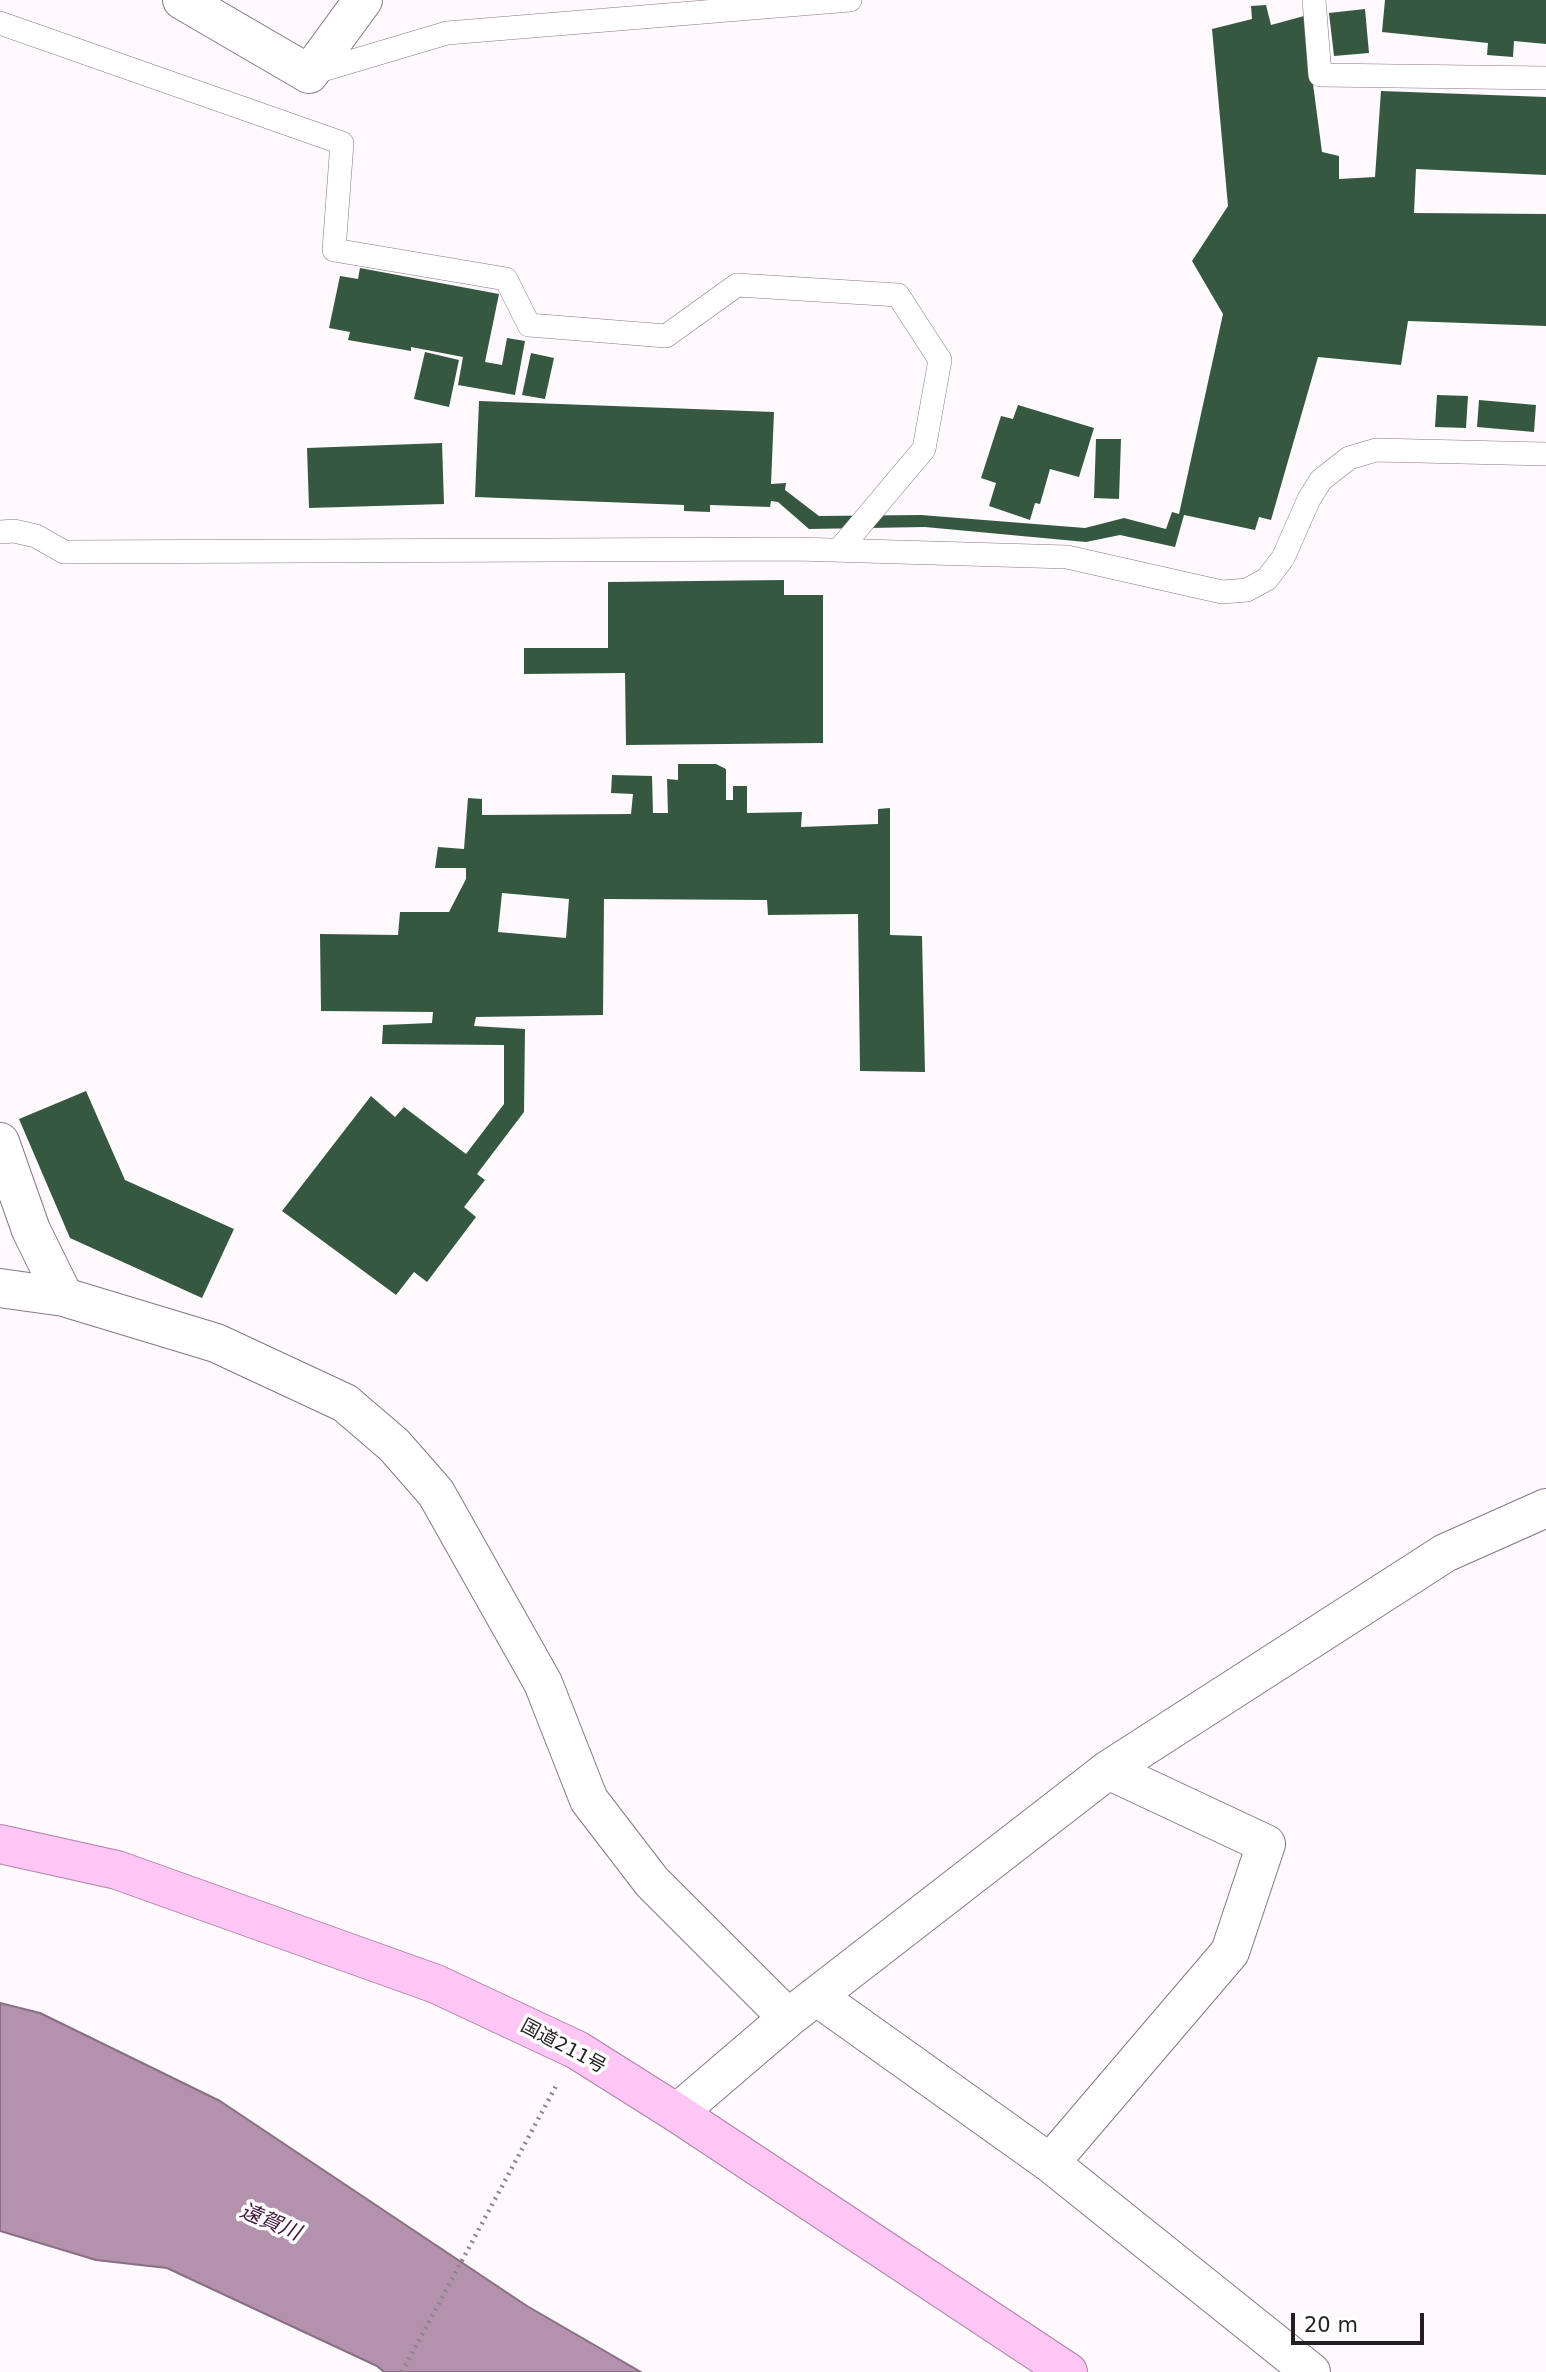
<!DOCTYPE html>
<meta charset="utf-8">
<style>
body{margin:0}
#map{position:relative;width:1546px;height:2372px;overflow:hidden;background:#fdf9fd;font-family:"DejaVu Sans",sans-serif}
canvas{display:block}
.scale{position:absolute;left:1291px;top:2313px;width:133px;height:32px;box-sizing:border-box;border:4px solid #251e24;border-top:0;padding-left:9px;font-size:21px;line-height:24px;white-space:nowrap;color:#251e24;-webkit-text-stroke:5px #fff;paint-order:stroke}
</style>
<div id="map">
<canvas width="1546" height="2372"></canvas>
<div class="scale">20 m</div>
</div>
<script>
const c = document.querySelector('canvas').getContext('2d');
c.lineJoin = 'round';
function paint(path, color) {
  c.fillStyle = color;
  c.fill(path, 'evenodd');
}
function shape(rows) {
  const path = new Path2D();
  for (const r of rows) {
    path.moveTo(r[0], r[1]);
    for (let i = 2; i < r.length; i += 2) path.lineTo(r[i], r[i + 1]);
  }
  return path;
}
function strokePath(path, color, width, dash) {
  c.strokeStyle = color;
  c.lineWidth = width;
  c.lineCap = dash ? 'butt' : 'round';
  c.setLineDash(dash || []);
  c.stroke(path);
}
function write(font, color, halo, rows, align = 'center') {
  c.font = font + ' "DejaVu Sans","Noto Sans JP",sans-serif';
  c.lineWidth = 7;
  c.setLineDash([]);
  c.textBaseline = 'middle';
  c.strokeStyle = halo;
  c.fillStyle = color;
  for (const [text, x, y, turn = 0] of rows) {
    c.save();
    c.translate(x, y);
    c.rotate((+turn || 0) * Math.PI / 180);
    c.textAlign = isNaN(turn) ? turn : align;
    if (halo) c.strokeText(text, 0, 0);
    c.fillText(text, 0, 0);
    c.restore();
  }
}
const water = shape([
 [0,2003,40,2013,220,2101,527,2306,641,2372,384,2372,377,2366,167,2268,96,2260,0,2231,0,2003]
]);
const building = shape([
 [1385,0,1546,0,1546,44,1514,41,1513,57,1487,55,1488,43,1382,32],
 [1266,5,1271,25,1304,16,1322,152,1339,156,1339,179,1375,177,1381,91,1546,97,1546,175,1416,169,1414,213,1546,214,1546,326,1408,321,1401,365,1318,357,1271,520,1259,517,1255,530,1184,515,1175,547,1120,535,1086,542,925,527,809,529,778,502,771,501,770,507,710,505,710,512,684,511,684,505,475,497,479,401,774,412,771,484,786,483,785,490,819,516,921,515,1085,528,1124,518,1166,529,1172,512,1179,514,1223,314,1192,261,1228,206,1212,29,1252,19,1251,6],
 [1365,9,1369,53,1334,56,1329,13],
 [360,268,499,294,485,362,502,365,507,338,525,341,515,395,458,385,463,357,411,347,411,351,348,340,350,332,329,328,340,276,358,279],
 [425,352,459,360,449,407,414,399],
 [531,353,554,358,545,399,522,395],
 [1437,395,1468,396,1466,428,1435,427],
 [1479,400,1536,405,1534,432,1477,427],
 [1018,405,1094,428,1079,477,1050,469,1040,504,1035,503,1030,520,989,506,996,483,981,478,1001,416,1013,419],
 [1096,439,1121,439,1119,499,1094,498],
 [442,443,444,504,309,508,307,448],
 [784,580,784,595,823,595,823,743,626,745,625,673,524,674,524,648,608,648,608,582],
 [678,764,716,764,726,769,726,800,733,800,733,786,747,786,747,813,802,812,801,827,878,824,878,809,890,808,890,935,922,936,925,1072,860,1071,858,914,768,915,767,900,604,899,603,1015,476,1017,474,1026,525,1029,524,1112,477,1174,485,1180,464,1207,476,1217,427,1282,414,1272,396,1295,282,1211,371,1096,395,1117,404,1107,466,1154,504,1104,504,1045,382,1044,383,1025,432,1023,433,1012,321,1011,320,934,398,935,400,912,449,912,466,879,466,868,435,868,438,847,464,849,468,798,482,799,482,815,631,814,633,794,611,793,612,775,652,776,653,813,668,813,667,779,678,780],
 [502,893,569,899,566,938,498,932],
 [86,1091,125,1180,234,1229,202,1298,70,1238,19,1119]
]);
const path = shape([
 [402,2372,556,2086]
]);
const service = shape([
 [1314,0,1320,75,1546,78],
 [0,23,342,143,334,250,506,279,529,325,666,336,737,285,898,295,940,360,924,449,839,550],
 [309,74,447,33,850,0],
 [0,532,14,531,36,536,64,552,796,549,1067,557,1222,592,1247,590,1267,579,1283,558,1309,499,1321,480,1349,458,1376,450,1546,454]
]);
const minor = shape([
 [182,0,309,74,363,0],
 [0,1142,31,1230,64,1297],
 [0,1288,64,1297,216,1343,345,1403,394,1445,436,1493,543,1683,589,1800,652,1882,788,2018],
 [1108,1770,1266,1844,1230,1952,1050,2163,1311,2372],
 [816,1996,1050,2163],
 [677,2113,788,2018,1108,1770,1445,1553,1546,1508]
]);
const trunk = shape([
 [0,1844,117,1870,436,1984,577,2050,677,2113,1068,2372]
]);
const streetNames = [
 ["国道211号",563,2047,28]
];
const waterNames = [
 ["遠賀川",270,2223,23]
];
paint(water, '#b492ae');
strokePath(water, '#896f85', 2);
paint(building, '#375840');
strokePath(service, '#887785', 24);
strokePath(minor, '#887785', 40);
strokePath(trunk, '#b181aa', 40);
strokePath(path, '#8c868b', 4.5, [2, 5]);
strokePath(service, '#fff', 23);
strokePath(minor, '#fff', 38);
strokePath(trunk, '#fec6f4', 38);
write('19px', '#251e24', '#fff', streetNames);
write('italic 21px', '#41163c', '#fff', waterNames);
</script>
